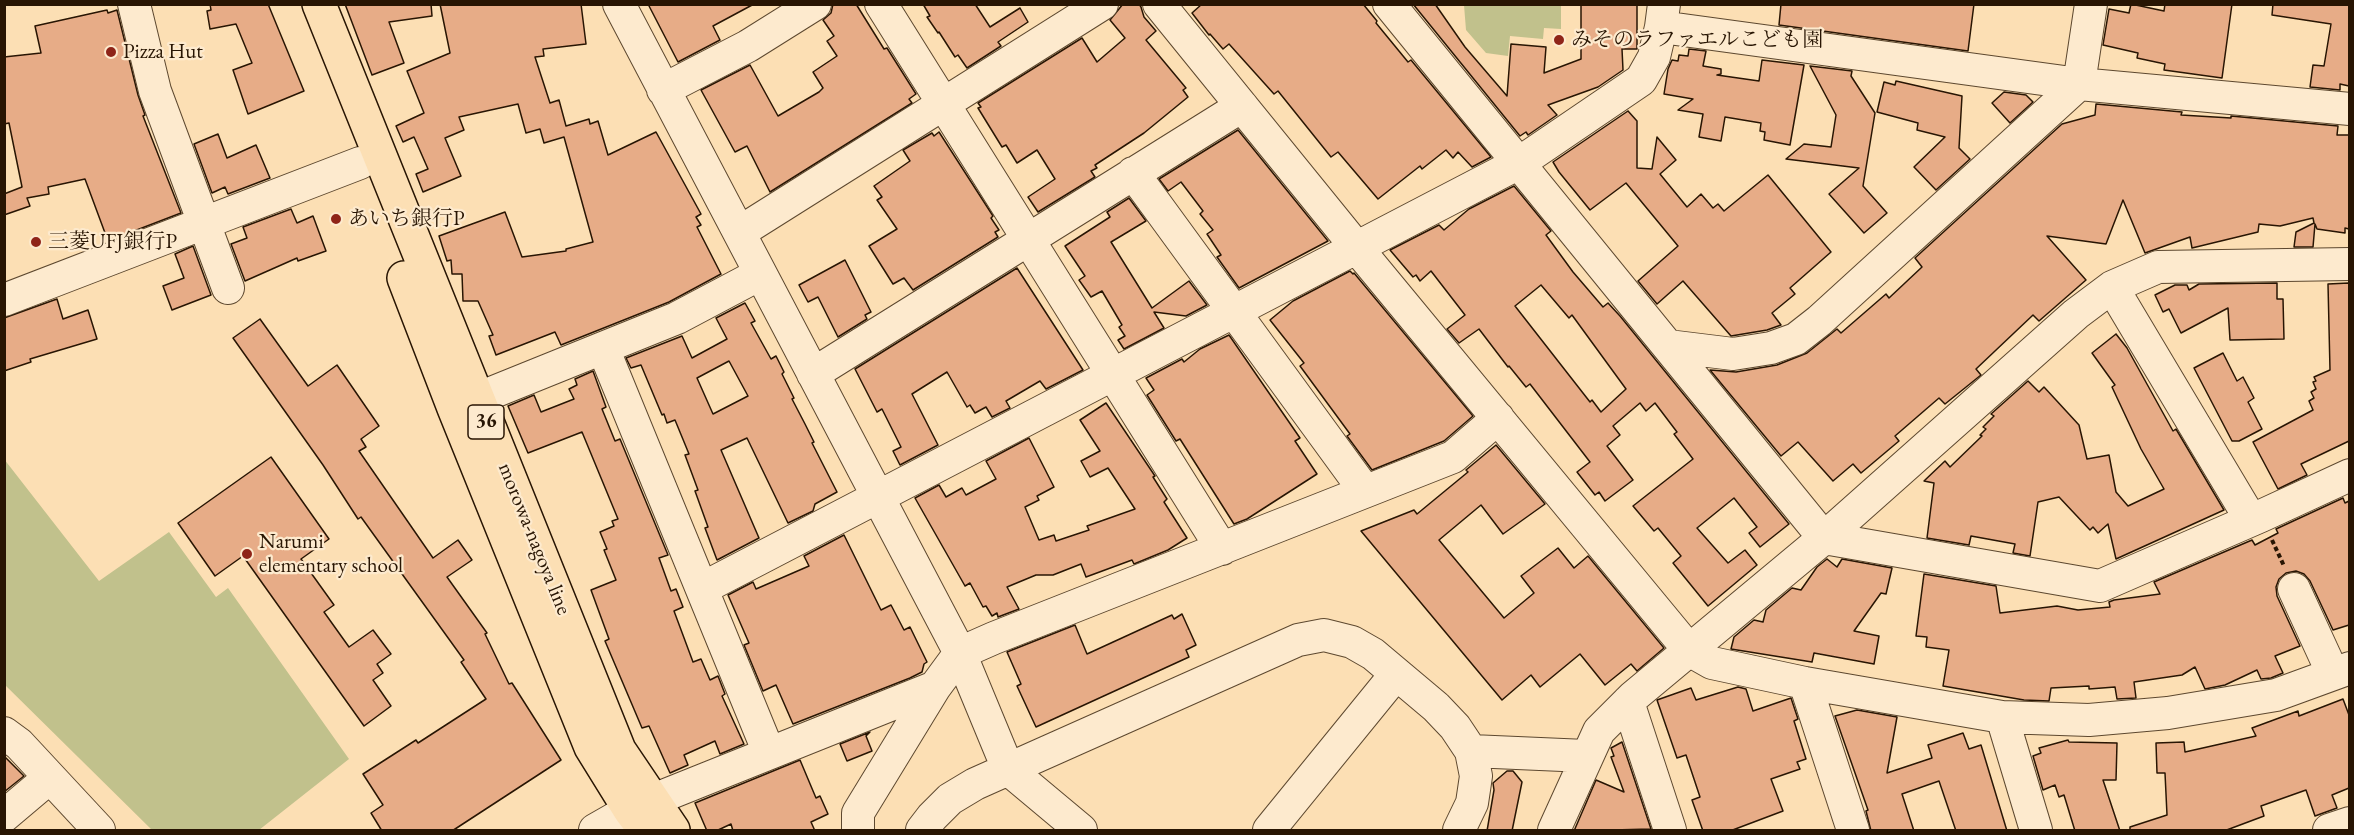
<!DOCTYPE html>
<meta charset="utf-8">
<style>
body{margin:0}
#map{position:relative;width:2354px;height:835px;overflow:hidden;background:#fcdfb4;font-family:"EB Garamond",serif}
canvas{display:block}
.frame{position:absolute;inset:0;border:6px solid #281503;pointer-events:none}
</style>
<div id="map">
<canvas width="2354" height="835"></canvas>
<div class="frame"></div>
</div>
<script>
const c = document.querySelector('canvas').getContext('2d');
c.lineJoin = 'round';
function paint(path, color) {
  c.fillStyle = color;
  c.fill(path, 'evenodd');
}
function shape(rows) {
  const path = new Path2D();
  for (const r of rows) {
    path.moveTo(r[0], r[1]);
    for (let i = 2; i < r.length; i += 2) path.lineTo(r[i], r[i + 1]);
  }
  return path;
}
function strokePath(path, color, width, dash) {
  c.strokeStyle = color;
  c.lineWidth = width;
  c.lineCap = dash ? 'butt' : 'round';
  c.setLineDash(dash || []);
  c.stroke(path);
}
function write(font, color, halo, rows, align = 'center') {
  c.font = font + ' "EB Garamond","Noto Serif JP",serif';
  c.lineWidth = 4.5;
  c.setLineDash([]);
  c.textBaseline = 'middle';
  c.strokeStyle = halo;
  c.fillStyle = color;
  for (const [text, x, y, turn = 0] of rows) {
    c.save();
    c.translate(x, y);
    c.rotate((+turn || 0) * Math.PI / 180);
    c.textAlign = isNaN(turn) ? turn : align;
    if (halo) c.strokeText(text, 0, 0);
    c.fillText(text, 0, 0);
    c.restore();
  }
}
const green = shape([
 [1464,5,1561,5,1561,29,1544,28,1543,39,1510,36,1508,56,1486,53,1466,30],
 [4,459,99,581,169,532,216,597,228,588,349,759,259,830,152,830,5,685]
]);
const building = shape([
 [210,4,268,4,304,91,248,114,233,70,252,63,236,24,210,29,207,11,211,10,210,4],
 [345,4,431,4,432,16,389,22,404,63,372,75,345,4],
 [440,4,581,4,586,44,543,49,544,56,535,57,550,103,559,100,566,126,589,119,590,124,598,121,608,155,656,132,701,214,696,217,701,225,697,227,721,274,669,302,561,345,555,332,496,355,489,336,493,335,478,301,463,301,462,274,452,274,451,260,447,261,439,236,505,212,522,257,566,251,566,249,593,242,564,137,544,143,540,129,526,133,518,104,459,117,464,130,445,138,461,176,423,192,416,174,428,169,414,137,403,142,396,126,424,113,407,71,450,53,440,4],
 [648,4,754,4,713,26,720,40,678,62,648,4],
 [833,4,856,4,884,49,887,48,916,94,909,99,912,103,770,192,747,146,735,152,701,90,750,65,778,116,819,92,823,88,813,72,837,56,827,41,834,36,823,20,831,13,833,4],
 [923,4,975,4,990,27,1020,8,1028,22,998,42,1001,46,967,68,958,55,955,57,939,32,938,33,927,17,930,16,923,4],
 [1123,4,1139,4,1141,7,1144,17,1156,31,1146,40,1186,88,1183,90,1188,97,1144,133,1095,165,1097,168,1091,171,1095,177,1038,212,1028,197,1055,179,1037,150,1017,163,1006,145,1002,147,978,108,981,107,978,103,1082,38,1097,62,1125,38,1110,20,1123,4],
 [1202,4,1363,4,1377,21,1376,23,1408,62,1411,60,1491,157,1472,167,1458,152,1453,158,1446,150,1422,169,1420,166,1378,199,1338,152,1331,157,1278,91,1274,94,1229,44,1223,49,1210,34,1209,35,1192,13,1202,4],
 [1413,4,1435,4,1465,47,1507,96,1511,44,1546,47,1544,73,1581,59,1581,4,1637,4,1637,49,1622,49,1623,70,1598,87,1548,105,1557,115,1528,135,1526,132,1520,136,1413,4],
 [1781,4,1974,4,1968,51,1779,25,1781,4],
 [2131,4,2164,11,2165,4,2232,4,2222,78,2164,70,2165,64,2137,58,2138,53,2103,45,2109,9,2129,13,2131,4],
 [2273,4,2349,4,2349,86,2340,84,2340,90,2310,87,2313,65,2324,66,2331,24,2272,15,2273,4],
 [107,10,108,13,117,10,138,95,145,115,143,116,181,213,108,241,85,179,48,187,49,194,27,198,30,206,4,215,4,194,22,187,9,123,4,124,4,57,41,53,35,26,107,10],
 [1689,49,1706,51,1703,66,1721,69,1721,74,1717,75,1759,81,1762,60,1804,65,1790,145,1764,140,1765,132,1760,131,1761,123,1725,117,1721,141,1699,137,1703,114,1678,110,1693,99,1664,94,1668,69,1672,60,1678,61,1679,55,1688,56,1689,49],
 [1810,66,1852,71,1851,76,1875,113,1863,186,1887,213,1864,233,1829,194,1859,168,1786,159,1804,144,1831,147,1836,115,1810,66],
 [1896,81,1962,96,1959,148,1970,159,1936,190,1914,167,1945,137,1917,130,1918,123,1877,112,1884,82,1895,85,1896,81],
 [2004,92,2026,95,2033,102,2010,123,1992,103,2004,92],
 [2096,104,2182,112,2181,115,2231,118,2231,116,2338,126,2337,135,2349,135,2349,229,2345,228,2345,233,2317,229,2315,224,2313,247,2294,247,2296,232,2314,223,2313,218,2280,226,2259,224,2258,232,2192,248,2190,237,2145,253,2123,200,2106,244,2047,236,2086,280,2039,321,2033,315,1976,369,1981,375,1945,404,1939,398,1895,436,1899,441,1861,473,1853,464,1833,481,1798,442,1781,456,1710,370,1736,372,1777,365,1807,353,1837,329,1841,333,1886,294,1889,298,1922,267,1915,258,2062,124,2095,115,2096,104],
 [1628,111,1637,121,1637,168,1652,169,1657,137,1676,160,1660,174,1687,207,1701,194,1713,208,1718,204,1724,211,1768,175,1831,252,1790,288,1795,294,1772,313,1781,325,1767,330,1731,336,1683,281,1657,304,1638,281,1678,246,1626,183,1590,210,1559,172,1553,162,1628,111],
 [1238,130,1328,241,1239,288,1217,257,1221,255,1207,234,1213,230,1200,214,1203,211,1181,182,1168,191,1159,179,1238,130],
 [939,132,993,216,991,218,999,230,995,232,998,237,913,290,904,278,893,284,869,246,897,229,877,200,882,197,874,186,910,161,903,150,932,133,934,136,939,132],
 [218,134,227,158,256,145,270,178,228,194,225,187,212,193,194,144,218,134],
 [1514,186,1551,231,1546,235,1573,272,1603,307,1608,303,1620,316,1789,524,1760,547,1749,533,1757,527,1734,498,1697,528,1728,563,1745,550,1757,565,1708,606,1673,563,1681,556,1658,528,1654,531,1633,506,1693,459,1674,434,1677,432,1655,403,1646,411,1640,403,1613,426,1620,435,1607,446,1633,480,1605,501,1599,492,1595,495,1577,472,1590,462,1530,384,1526,387,1509,366,1508,367,1479,329,1459,343,1447,329,1465,315,1431,271,1420,281,1416,275,1413,277,1390,250,1439,225,1444,230,1469,209,1514,186],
 [1541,285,1569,318,1572,315,1626,389,1601,412,1592,400,1590,402,1515,306,1541,285],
 [1129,198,1146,221,1111,242,1152,308,1189,281,1207,305,1186,316,1154,312,1164,328,1124,349,1118,340,1125,336,1119,327,1122,325,1102,291,1091,297,1079,280,1085,276,1065,246,1110,217,1107,212,1129,198],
 [291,209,297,223,313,216,326,251,298,261,297,258,245,281,231,244,247,238,243,227,291,209],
 [193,246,211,295,172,310,163,286,184,278,175,254,193,246],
 [845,260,871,312,865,315,867,319,838,337,818,297,808,302,799,285,845,260],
 [1017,268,1083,370,1046,389,1040,381,1006,401,1010,408,992,417,986,407,975,413,970,405,967,407,947,372,912,394,938,445,900,465,893,451,901,447,882,409,877,412,855,369,1017,268],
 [1350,271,1353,274,1354,273,1473,416,1444,441,1372,470,1347,436,1350,434,1300,366,1304,363,1270,320,1293,301,1350,271],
 [2277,283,2277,299,2283,299,2284,339,2230,340,2228,308,2181,333,2169,309,2163,312,2155,295,2175,285,2187,285,2189,290,2199,284,2277,283],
 [2349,283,2349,441,2301,464,2307,475,2278,489,2253,442,2313,410,2309,401,2314,398,2311,392,2316,389,2313,382,2316,381,2314,377,2330,370,2328,284,2349,283],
 [57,299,63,319,88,310,97,339,30,359,31,362,4,371,4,318,57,299],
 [745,303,755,321,751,323,771,359,776,356,784,372,782,374,794,398,792,399,805,424,814,442,812,443,837,492,815,504,813,511,788,523,747,438,721,450,759,538,717,560,705,528,708,527,695,491,698,490,685,455,689,454,675,420,667,423,664,414,662,415,641,365,631,368,626,358,682,336,692,358,727,339,716,318,745,303],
 [729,361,748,396,713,414,697,378,729,361],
 [260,319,308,386,337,365,379,426,361,439,366,447,359,451,433,558,458,540,472,560,447,577,487,633,485,634,509,684,512,683,561,760,452,831,382,831,371,813,383,805,363,774,416,740,418,743,486,699,461,662,464,660,361,517,358,519,323,465,233,338,260,319],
 [2116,334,2127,348,2173,431,2176,429,2224,510,2116,559,2108,524,2098,533,2093,527,2090,530,2059,497,2038,502,2030,556,2013,553,2015,544,1971,536,1969,545,1927,538,1934,483,1924,481,1945,461,1950,467,1982,436,1980,435,1986,429,1983,427,1994,416,1991,414,2028,381,2039,392,2044,387,2079,425,2087,459,2109,455,2116,492,2128,506,2164,489,2141,449,2112,387,2115,385,2092,353,2116,334],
 [1229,335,1300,438,1295,441,1317,474,1247,519,1234,524,1180,439,1176,441,1147,395,1154,390,1146,378,1182,359,1184,362,1200,349,1229,335],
 [2223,353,2237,381,2243,377,2254,398,2248,402,2262,429,2239,441,2232,441,2194,368,2223,353],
 [593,371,606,407,602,409,615,441,620,439,668,555,659,558,671,591,676,589,683,607,674,611,693,662,701,659,710,680,718,676,725,694,722,696,744,744,720,754,715,741,684,755,688,765,670,773,649,726,642,728,605,641,609,639,591,590,616,580,604,550,607,549,600,532,614,526,612,521,618,519,582,432,528,453,508,406,534,395,541,412,574,399,569,389,577,385,575,379,593,371],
 [1106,403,1155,476,1153,477,1167,499,1164,502,1187,538,1168,550,1134,564,1132,560,1086,577,1081,564,1053,575,1036,575,1007,587,1019,609,998,617,997,613,992,616,986,606,983,607,970,583,965,586,915,498,939,485,946,497,962,488,966,495,996,479,986,461,1029,438,1054,487,1037,496,1039,500,1025,507,1039,540,1054,535,1056,541,1089,530,1087,526,1135,509,1108,468,1090,477,1081,461,1100,451,1080,420,1106,403],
 [1496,445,1545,504,1503,534,1481,505,1439,540,1504,618,1534,593,1521,576,1558,548,1574,568,1588,556,1664,648,1637,671,1631,664,1605,685,1580,654,1540,687,1531,675,1502,700,1361,531,1414,510,1417,514,1468,472,1466,470,1496,445],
 [271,457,329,539,301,559,334,605,324,612,349,647,373,630,391,654,377,664,383,673,373,680,391,706,364,726,243,556,215,576,178,523,271,457],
 [2343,498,2345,503,2349,501,2349,625,2333,630,2310,581,2304,574,2296,571,2286,573,2279,579,2276,587,2277,596,2300,646,2275,656,2283,673,2271,678,2261,679,2257,670,2225,685,2205,689,2195,667,2182,675,2134,682,2136,698,2117,699,2115,687,2089,689,2089,686,2051,688,2049,701,2024,700,1943,686,1949,650,1926,647,1927,637,1916,636,1924,574,1996,586,2000,613,2057,606,2078,610,2110,607,2109,602,2114,600,2160,594,2154,582,2252,540,2255,545,2278,533,2276,529,2343,498],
 [844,535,881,610,891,605,904,630,910,627,927,662,924,664,922,672,910,678,793,724,776,685,763,691,744,645,749,643,728,595,753,582,756,589,809,566,804,556,844,535],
 [1827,559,1837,567,1842,559,1892,568,1886,594,1881,593,1854,631,1879,636,1874,664,1814,653,1812,662,1731,649,1734,637,1754,620,1763,622,1766,610,1792,588,1801,590,1817,567,1827,559],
 [1182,614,1196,645,1186,650,1189,657,1036,727,1017,686,1021,684,1007,652,1075,625,1087,654,1172,615,1174,619,1182,614],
 [1738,687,1746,689,1753,711,1791,698,1798,719,1794,721,1806,759,1797,762,1800,769,1771,779,1783,811,1730,831,1703,831,1692,800,1700,797,1686,755,1677,758,1657,700,1691,688,1696,700,1738,687],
 [2343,699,2349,715,2349,788,2332,795,2337,808,2315,816,2306,790,2261,806,2264,816,2224,831,2130,831,2130,827,2167,815,2165,773,2157,773,2156,743,2184,742,2185,752,2256,736,2252,728,2298,711,2299,716,2343,699],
 [1857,710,1897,717,1887,773,1932,758,1928,745,1963,733,1969,749,1981,745,2007,831,1956,831,1939,781,1902,794,1914,831,1871,831,1866,811,1868,810,1835,716,1857,710],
 [870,732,866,736,872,751,847,761,840,744,870,732],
 [2068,740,2069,742,2117,743,2116,780,2103,780,2120,831,2075,831,2064,795,2059,797,2055,785,2043,790,2033,756,2041,753,2039,748,2068,740],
 [1622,742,1651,829,1574,831,1596,780,1624,792,1611,757,1614,756,1611,748,1622,742],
 [4,756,24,776,4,792,4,756],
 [800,760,816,798,820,796,828,814,811,822,815,831,733,831,731,824,716,831,707,831,695,803,800,760],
 [1507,771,1513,771,1522,782,1512,831,1487,831,1494,790,1493,783,1507,771]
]);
const path = shape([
 [2272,540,2284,566]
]);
const minor = shape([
 [134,4,155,91,228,288],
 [619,4,960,653,1008,769,1081,830],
 [881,4,1222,549],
 [1159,4,1357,248,1689,650,1712,663,1805,683,2002,717,2089,720,2168,713,2276,695,2350,668],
 [1389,4,1824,538,2100,586,2261,516,2350,475],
 [1661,27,2079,84,2350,109],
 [663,90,748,46,815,4],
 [1133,173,1365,491],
 [740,232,1102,4],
 [2112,287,2251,520],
 [4,300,360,163],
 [1668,346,1733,354,1771,348,1796,339,1819,321,2079,84,2091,4],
 [603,348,769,753],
 [813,374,1242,106],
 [454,408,677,318,760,274],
 [703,588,1519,163,1641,80,1654,57,1661,27,1664,4],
 [2294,589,2333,674],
 [1805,683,1853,830],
 [1628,702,1670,830],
 [2002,717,2036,830],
 [4,733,19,744,99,830],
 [1471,751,1586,756],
 [4,816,49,778],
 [595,830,630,810,653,800,935,687,960,653,994,638,1453,457,1498,418],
 [858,830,858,813,935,687],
 [922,830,932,817,950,799,975,784,1298,640,1324,635,1352,642,1373,654,1436,707,1455,727,1471,751,1476,776,1472,803,1459,830],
 [1269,830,1396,674],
 [1554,830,1599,731,1633,697,1824,538,2076,314,2112,287,2158,267,2350,264],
 [2329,830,2350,823]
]);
const major = shape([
 [319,4,619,750,673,830],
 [404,278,454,408,591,747,630,810,645,830]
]);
const markers = [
 [1559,40,6,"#8f2418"],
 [111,52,6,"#8f2418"],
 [336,219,6,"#8f2418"],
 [36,242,6,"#8f2418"],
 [247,554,6,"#8f2418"]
];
const shields = [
 [486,422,36]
];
const shieldNames = [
 ["36",486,422]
];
const poiNames = [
 ["みそのラファエルこども園",1571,40],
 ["Pizza Hut",123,52],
 ["あいち銀行P",348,219],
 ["三菱UFJ銀行P",48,242],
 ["Narumi",259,542],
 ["elementary school",259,566]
];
const streetNames = [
 ["morowa-nagoya line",534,539,68]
];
paint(green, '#c1c18c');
paint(building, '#e7ac87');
strokePath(building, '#281503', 1.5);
strokePath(minor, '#5d482f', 34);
strokePath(major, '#281503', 36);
strokePath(path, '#281503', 4, [4.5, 3]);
strokePath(minor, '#fdeace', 32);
strokePath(major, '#fcdfb4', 33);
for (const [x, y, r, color] of markers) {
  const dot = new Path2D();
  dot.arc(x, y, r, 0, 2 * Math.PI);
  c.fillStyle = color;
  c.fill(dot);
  strokePath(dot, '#fdeace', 2);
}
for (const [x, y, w] of shields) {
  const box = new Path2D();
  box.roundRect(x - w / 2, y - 17, w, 34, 4.5);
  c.fillStyle = '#fdeace';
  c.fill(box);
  strokePath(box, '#281503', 1.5);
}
write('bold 20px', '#281503', null, shieldNames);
write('21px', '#281503', '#fdeace', poiNames, 'left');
write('21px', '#281503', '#fdeace', streetNames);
</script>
